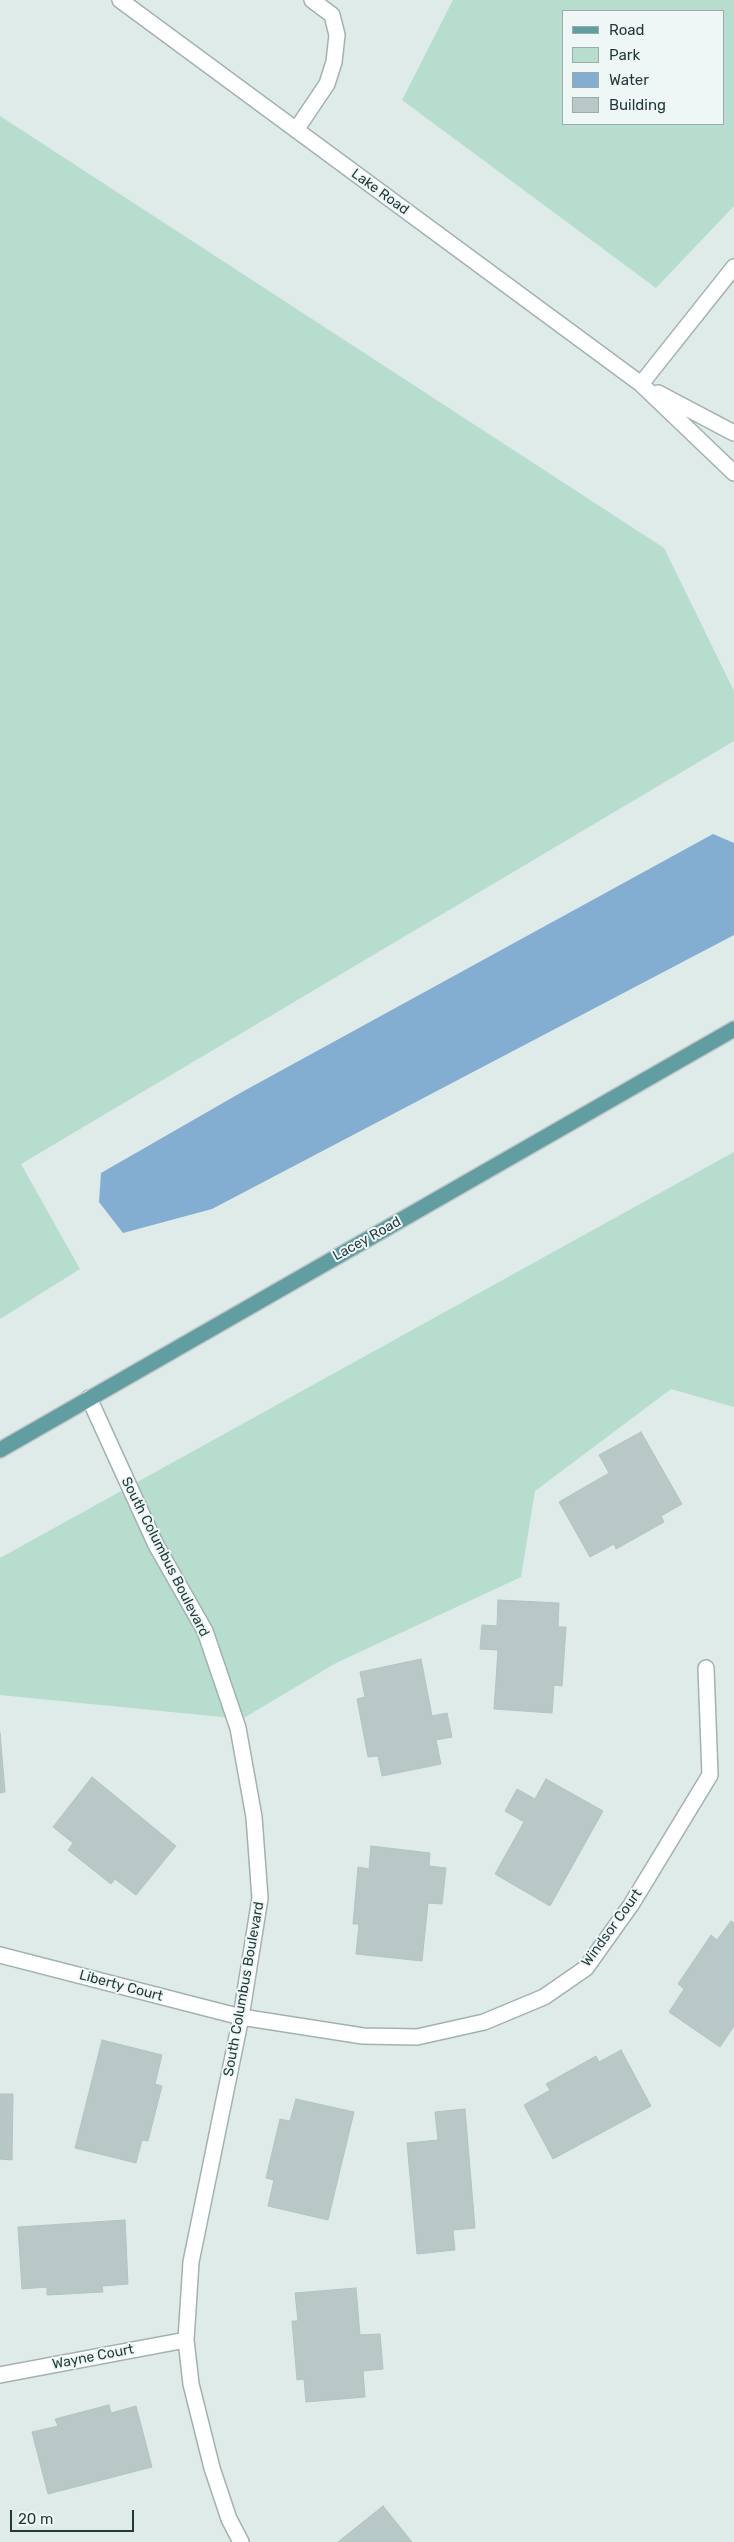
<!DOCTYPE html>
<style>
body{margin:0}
#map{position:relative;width:734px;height:2542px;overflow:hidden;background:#dfebe9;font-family:Rubik,sans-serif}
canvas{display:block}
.legend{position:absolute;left:562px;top:10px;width:162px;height:115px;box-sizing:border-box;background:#eff7f6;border:1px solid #9cabab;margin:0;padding:6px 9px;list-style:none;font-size:15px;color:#1f393b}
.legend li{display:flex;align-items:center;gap:10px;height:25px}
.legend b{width:25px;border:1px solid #9cabab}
.scale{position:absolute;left:10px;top:2510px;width:124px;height:22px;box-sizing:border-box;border:2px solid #1f393b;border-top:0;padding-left:6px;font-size:15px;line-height:18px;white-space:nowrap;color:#1f393b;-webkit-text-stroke:4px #eff7f6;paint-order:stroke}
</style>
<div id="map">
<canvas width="734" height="2542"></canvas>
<ul class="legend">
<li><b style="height:6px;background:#629da2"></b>Road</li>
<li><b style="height:14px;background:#b6ddce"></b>Park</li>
<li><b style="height:14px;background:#84add2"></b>Water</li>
<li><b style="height:14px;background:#b7c8c6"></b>Building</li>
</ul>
<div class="scale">20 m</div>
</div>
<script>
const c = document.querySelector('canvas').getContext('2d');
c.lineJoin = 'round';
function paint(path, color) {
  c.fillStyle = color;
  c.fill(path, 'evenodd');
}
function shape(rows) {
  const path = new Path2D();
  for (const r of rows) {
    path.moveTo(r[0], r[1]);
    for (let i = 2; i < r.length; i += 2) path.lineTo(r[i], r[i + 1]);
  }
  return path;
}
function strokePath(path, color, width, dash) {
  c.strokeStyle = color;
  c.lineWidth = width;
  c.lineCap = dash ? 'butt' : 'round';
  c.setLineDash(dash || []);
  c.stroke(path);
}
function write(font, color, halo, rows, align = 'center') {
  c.font = font + ' Rubik,sans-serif';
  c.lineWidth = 4;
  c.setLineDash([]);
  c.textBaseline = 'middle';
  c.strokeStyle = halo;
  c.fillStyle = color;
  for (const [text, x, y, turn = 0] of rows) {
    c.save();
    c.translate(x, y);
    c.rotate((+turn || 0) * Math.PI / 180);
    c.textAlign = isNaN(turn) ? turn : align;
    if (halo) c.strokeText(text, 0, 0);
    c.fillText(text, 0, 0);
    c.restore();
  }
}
const green = shape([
 [453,0,734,0,734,206,656,288,402,100],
 [723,11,723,124,563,124,563,11],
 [0,116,664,548,734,691,734,741,21,1164,80,1269,0,1319],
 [734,1152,734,1407,671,1389,535,1491,521,1577,336,1663,242,1719,0,1695,0,1558]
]);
const water = shape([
 [713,834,734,843,734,935,212,1209,123,1233,99,1202,101,1173,242,1092]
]);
const building = shape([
 [641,1432,682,1504,661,1516,664,1522,616,1549,614,1544,590,1557,559,1502,609,1473,599,1455,641,1432],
 [498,1600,559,1603,558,1627,566,1627,562,1686,554,1685,552,1713,494,1709,498,1650,480,1649,482,1625,497,1626,498,1600],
 [421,1659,432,1716,447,1713,452,1737,436,1740,441,1764,382,1776,378,1756,368,1757,357,1699,365,1697,360,1672,421,1659],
 [0,1733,5,1792,0,1793,0,1733],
 [92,1777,176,1846,136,1895,115,1879,111,1884,68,1850,73,1843,53,1827,92,1777],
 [546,1779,603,1811,550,1906,495,1874,524,1822,505,1811,517,1789,535,1799,546,1779],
 [371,1846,430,1853,429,1866,446,1868,442,1904,428,1903,422,1961,356,1954,359,1924,353,1924,358,1867,369,1869,371,1846],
 [731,1921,734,1923,734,2026,720,2047,669,2012,684,1989,678,1984,711,1935,717,1940,731,1921],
 [102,2040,162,2055,155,2084,162,2086,148,2141,142,2140,136,2163,75,2148,102,2040],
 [621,2050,651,2106,553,2159,524,2105,550,2090,546,2084,596,2056,599,2062,621,2050],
 [0,2094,13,2094,12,2160,0,2159,0,2094],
 [296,2099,354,2112,328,2220,268,2206,274,2180,266,2178,280,2119,290,2121,296,2099],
 [465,2109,475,2228,453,2230,455,2250,417,2254,407,2143,438,2140,435,2112,465,2109],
 [125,2220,128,2284,102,2286,103,2292,47,2295,47,2287,22,2289,18,2227,125,2220],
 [356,2288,360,2335,380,2334,383,2369,363,2371,365,2397,306,2402,304,2379,297,2380,292,2321,298,2321,295,2293,356,2288],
 [109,2405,111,2413,136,2406,152,2467,48,2494,32,2432,58,2426,55,2419,109,2405],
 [383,2506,412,2542,338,2542,383,2506]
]);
const minor = shape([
 [120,0,641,384,734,473],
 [296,130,327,84,334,62,337,35,332,15,312,0],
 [641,384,734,267],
 [658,393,734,433],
 [89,1398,156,1545,205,1631,238,1728,254,1817,260,1898,241,2017,191,2262,186,2340,191,2384,212,2468,229,2519,241,2542],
 [0,1955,241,2017,363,2036,417,2037,484,2022,544,1997,586,1968,631,1905,710,1775,706,1668],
 [0,2375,186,2340]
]);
const major = shape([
 [0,1450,734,1029]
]);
const streetNames = [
 ["Lake Road",380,192,36],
 ["Lacey Road",367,1239,-29],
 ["South Columbus Boulevard",165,1557,63],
 ["Windsor Court",612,1928,-54],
 ["Liberty Court",121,1986,15],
 ["South Columbus Boulevard",244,1989,-80],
 ["Wayne Court",93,2357,-11]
];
paint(green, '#b6ddce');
paint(water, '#84add2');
paint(building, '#b7c8c6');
strokePath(building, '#b1c4c3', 1);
strokePath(minor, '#a2b2b1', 18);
strokePath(major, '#c0c8c8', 18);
strokePath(minor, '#fff', 15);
strokePath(major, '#629da2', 15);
write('14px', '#1f393b', '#eff7f6', streetNames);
</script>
